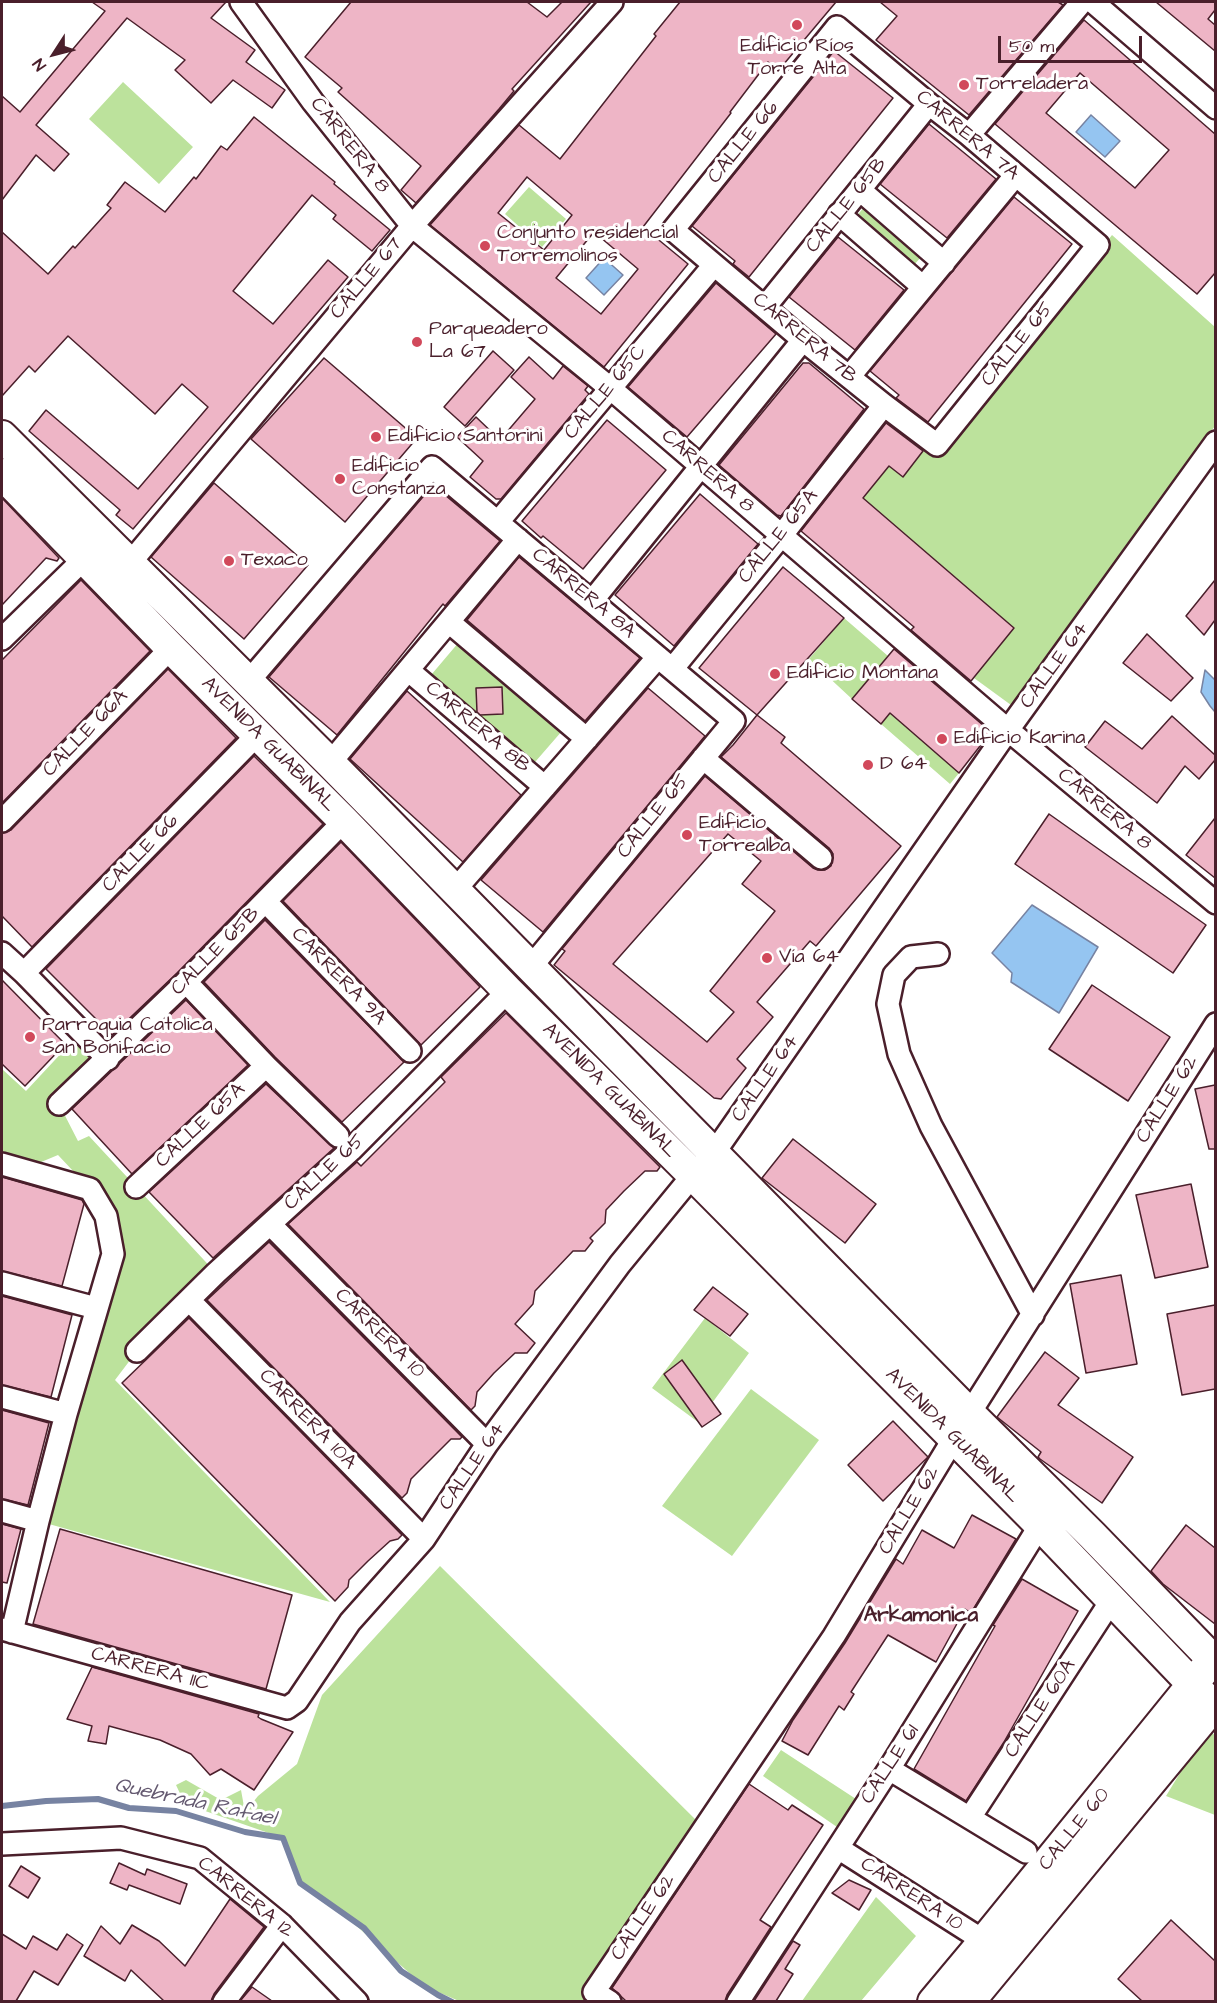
<!DOCTYPE html>
<meta charset="utf-8">
<style>
body{margin:0}
#map{position:relative;width:1217px;height:2003px;overflow:hidden;background:#fff;font-family:"Architects Daughter",sans-serif}
canvas{display:block}
.frame{position:absolute;inset:0;border:3px solid #4a1f2b;pointer-events:none}
.north{position:absolute;left:24px;top:24px;width:60px;height:60px;-webkit-text-stroke:4px #fff;paint-order:stroke;rotate:234deg;font-size:16px;font-weight:700;line-height:24px;text-align:center;color:#4a1f2b}
.north::after{content:'';display:block;margin:auto;width:21px;height:27px;background:#4a1f2b;clip-path:polygon(50% 0,100% 100%,50% 72%,0 100%)}
.scale{position:absolute;left:998px;top:36px;width:144px;height:27px;box-sizing:border-box;border:3px solid #4a1f2b;border-top:0;padding-left:8px;font-size:18px;line-height:21px;white-space:nowrap;color:#4a1f2b;-webkit-text-stroke:4px #fff;paint-order:stroke}
</style>
<div id="map">
<canvas width="1217" height="2003"></canvas>
<div class="frame"></div>
<div class="north">N</div>
<div class="scale">50 m</div>
</div>
<script>
const c = document.querySelector('canvas').getContext('2d');
c.lineJoin = 'round';
function paint(path, color) {
  c.fillStyle = color;
  c.fill(path, 'evenodd');
}
function shape(rows) {
  const path = new Path2D();
  for (const r of rows) {
    path.moveTo(r[0], r[1]);
    for (let i = 2; i < r.length; i += 2) path.lineTo(r[i], r[i + 1]);
  }
  return path;
}
function strokePath(path, color, width, dash) {
  c.strokeStyle = color;
  c.lineWidth = width;
  c.lineCap = dash ? 'butt' : 'round';
  c.setLineDash(dash || []);
  c.stroke(path);
}
function write(font, color, halo, rows, align = 'center') {
  c.font = font + ' "Architects Daughter",sans-serif';
  c.lineWidth = 6;
  c.setLineDash([]);
  c.textBaseline = 'middle';
  c.strokeStyle = halo;
  c.fillStyle = color;
  for (const [text, x, y, turn = 0] of rows) {
    c.save();
    c.translate(x, y);
    c.rotate((+turn || 0) * Math.PI / 180);
    c.textAlign = isNaN(turn) ? turn : align;
    if (halo) c.strokeText(text, 0, 0);
    c.fillText(text, 0, 0);
    c.restore();
  }
}
const green = shape([
 [123,82,193,147,159,184,89,119],
 [529,187,566,219,542,247,505,214],
 [870,200,928,249,907,273,850,224],
 [1112,235,1215,327,1215,426,1011,705,974,678,1014,628,863,499,889,465,903,476,926,447,939,453],
 [844,618,888,656,852,699,809,659],
 [459,642,562,731,529,769,426,681],
 [926,671,943,684,907,727,959,773,950,784,881,724],
 [81,1032,108,1059,59,1104,78,1141,89,1136,216,1273,137,1351,115,1380,330,1602,38,1521,113,1254,90,1189,58,1155,22,1170,2,1164,2,1069,26,1091],
 [705,1318,749,1353,698,1422,652,1388],
 [751,1389,819,1440,732,1556,662,1506],
 [440,1566,697,1821,589,2001,459,2001,424,1986,343,1914,300,1883,283,1838,185,1804,176,1785,186,1780,221,1800,241,1790,245,1812,258,1796,297,1764,322,1695],
 [1208,1727,1215,1736,1215,1815,1166,1796],
 [781,1750,856,1799,837,1827,763,1776],
 [876,1897,916,1936,861,2001,802,2001]
]);
const water = shape([
 [1091,115,1120,141,1105,157,1076,132,1091,115],
 [604,258,623,275,604,295,586,278,604,258],
 [1205,670,1215,680,1215,712,1210,706,1201,692,1205,670],
 [1032,905,1098,947,1059,1013,1011,982,1012,973,992,953,1032,905]
]);
const stream = shape([
 [2,1806,46,1801,98,1799,129,1808,176,1811,245,1832,283,1838,300,1883,364,1928,401,1971,438,1995,452,2002]
]);
const building = shape([
 [92,2,226,2,211,18,255,50,246,62,285,90,272,108,233,80,211,103,175,70,185,60,127,18,36,125,69,154,54,171,36,155,2,200,2,96,20,112,105,11,92,2],
 [351,2,527,2,547,17,562,2,591,2,512,89,514,91,499,109,416,203,401,190,421,166,338,92,342,88,305,57,351,2],
 [680,2,836,2,778,71,768,62,730,112,731,113,643,227,688,264,604,367,430,225,519,125,560,159,656,36,654,34,680,2],
 [527,177,572,215,544,250,498,213,527,177],
 [594,232,638,269,601,314,556,278,594,232],
 [880,2,1058,2,1063,5,969,115,876,40,897,16,880,2],
 [1156,2,1215,2,1215,10,1208,19,1215,25,1215,51,1156,2],
 [1084,20,1215,134,1215,273,1197,294,995,124,1084,20],
 [1080,73,1169,150,1135,188,1046,113,1080,73],
 [834,51,893,98,749,277,733,264,735,261,692,226,834,51],
 [254,117,335,182,334,184,390,230,372,251,333,219,336,215,312,195,233,291,273,324,328,260,348,277,133,529,116,515,120,510,29,431,46,410,138,489,208,407,182,384,155,414,68,336,35,372,29,366,2,396,2,232,48,274,73,246,75,248,111,208,107,205,125,182,165,212,194,177,196,179,221,146,227,150,254,117],
 [929,124,996,179,947,238,880,184,929,124],
 [1014,197,1072,244,928,422,896,398,899,395,870,371,1014,197],
 [838,237,904,290,855,350,789,297,838,237],
 [716,283,776,334,687,437,628,387,716,283],
 [493,351,514,370,465,426,444,407,493,351],
 [529,357,553,379,563,366,588,386,585,390,589,394,501,499,496,499,470,477,483,461,457,437,476,417,500,440,535,399,511,377,529,357],
 [324,358,417,438,345,522,251,439,324,358],
 [803,363,809,363,864,409,781,516,777,515,719,465,803,363],
 [607,420,666,470,583,569,543,536,541,538,522,521,607,420],
 [886,423,923,451,903,477,889,466,863,498,1014,628,971,681,911,630,914,627,801,531,886,423],
 [214,483,308,565,244,639,151,557,214,483],
 [433,485,500,541,445,606,443,604,337,735,269,677,433,485],
 [700,494,758,544,674,646,615,595,700,494],
 [2,498,59,558,57,561,46,558,2,605,2,498],
 [519,557,640,658,585,721,467,620,519,557],
 [783,567,844,618,757,715,785,737,781,743,901,846,816,946,810,941,757,1002,773,1017,737,1059,746,1068,721,1099,714,1098,554,965,565,951,562,949,705,776,813,868,818,870,825,870,831,866,833,854,829,848,721,757,733,745,757,715,699,668,783,567],
 [728,834,761,861,742,884,775,911,710,991,734,1012,707,1042,613,964,728,834],
 [81,580,150,651,2,803,2,660,81,580],
 [1215,580,1215,620,1204,635,1186,616,1215,580],
 [1147,634,1193,678,1171,701,1123,663,1147,634],
 [894,649,991,732,959,773,890,713,881,724,852,699,894,649],
 [168,669,236,738,32,947,2,916,2,833,11,830,168,669],
 [502,687,503,714,480,715,477,712,476,688,502,687],
 [648,688,705,736,543,932,481,880,648,688],
 [407,691,521,795,463,862,350,759,407,691],
 [1172,716,1215,755,1215,760,1199,779,1185,766,1157,803,1085,747,1105,721,1142,749,1172,716],
 [254,756,323,824,177,973,112,1035,46,969,254,756],
 [1049,814,1206,925,1173,973,1015,864,1049,814],
 [1215,818,1215,878,1186,855,1215,818],
 [341,842,480,987,421,1045,283,901,341,842],
 [265,920,404,1062,342,1122,275,1057,204,982,265,920],
 [2,980,65,1044,25,1086,2,1064,2,980],
 [1092,985,1170,1037,1128,1101,1049,1049,1092,985],
 [186,1000,248,1065,132,1174,72,1109,186,1000],
 [506,1013,660,1167,657,1171,645,1171,624,1191,606,1210,605,1223,590,1238,593,1241,585,1251,573,1251,535,1291,533,1304,515,1324,535,1343,527,1353,515,1353,494,1373,477,1392,475,1406,471,1410,288,1224,357,1162,361,1166,445,1082,441,1077,506,1013],
 [266,1084,334,1148,213,1258,149,1192,266,1084],
 [1215,1085,1215,1149,1209,1149,1195,1089,1215,1085],
 [793,1139,876,1204,845,1243,762,1178,793,1139],
 [2,1177,82,1200,84,1204,62,1286,2,1271,2,1177],
 [1191,1184,1208,1267,1155,1278,1136,1195,1191,1184],
 [269,1242,462,1437,460,1439,451,1439,411,1479,407,1493,402,1498,207,1300,269,1242],
 [1121,1275,1137,1364,1086,1373,1070,1284,1121,1275],
 [713,1287,748,1314,730,1336,694,1310,713,1287],
 [2,1296,72,1315,51,1397,2,1385,2,1296],
 [1215,1305,1215,1389,1182,1395,1167,1314,1215,1305],
 [189,1318,402,1535,398,1539,390,1541,368,1561,349,1580,348,1587,335,1601,122,1383,189,1318],
 [1045,1352,1079,1378,1058,1405,1133,1457,1102,1503,1040,1459,1038,1457,1041,1452,997,1417,1045,1352],
 [682,1360,721,1414,702,1427,664,1374,682,1360],
 [2,1410,49,1423,28,1505,2,1499,2,1410],
 [893,1421,928,1457,883,1501,848,1465,893,1421],
 [972,1515,1016,1539,971,1613,965,1609,936,1662,888,1635,851,1692,854,1694,844,1710,839,1706,808,1755,782,1741,793,1720,845,1643,896,1559,903,1564,922,1530,954,1548,972,1515],
 [2,1524,21,1529,7,1583,2,1582,2,1524],
 [1186,1525,1215,1548,1215,1624,1163,1584,1151,1571,1186,1525],
 [60,1529,292,1595,266,1689,33,1624,60,1529],
 [1022,1579,1078,1611,1004,1742,966,1801,914,1769,995,1626,993,1625,1022,1579],
 [92,1667,259,1714,258,1717,261,1719,293,1732,254,1790,221,1769,210,1775,191,1754,160,1740,109,1726,106,1744,88,1741,92,1726,67,1719,92,1667],
 [749,1784,788,1810,792,1805,823,1825,760,1920,771,1927,727,1995,725,2001,626,2001,612,1988,749,1784],
 [119,1863,145,1875,147,1869,187,1884,180,1904,129,1885,127,1890,110,1883,119,1863],
 [21,1866,40,1878,28,1898,9,1886,21,1866],
 [849,1880,871,1890,859,1910,832,1893,849,1880],
 [230,1899,264,1927,214,1994,211,2001,164,2001,131,1970,125,1981,84,1956,101,1926,120,1944,132,1925,159,1941,185,1966,230,1899],
 [1171,1920,1215,1961,1215,2001,1142,2001,1118,1979,1171,1920],
 [2,1934,26,1949,33,1936,57,1950,67,1934,83,1945,58,1985,34,1971,16,2001,2,2001,2,1934],
 [793,1941,800,1945,785,1969,793,1974,776,2001,754,2001,793,1941],
 [252,1987,272,2001,240,2001,252,1987]
]);
const minor = shape([
 [241,2,313,102,412,226,610,388,1008,730,1216,903],
 [1093,2,1216,108],
 [837,27,929,104,969,135,1098,245,937,445,884,405,803,340,673,230,837,27],
 [969,135,1082,2],
 [860,190,944,263],
 [839,214,923,287],
 [765,307,929,104],
 [849,377,1015,176],
 [498,522,714,265],
 [130,563,412,226,612,2],
 [592,601,803,340],
 [449,622,587,739],
 [2,639,84,559],
 [673,668,781,536,884,405],
 [408,670,545,787],
 [248,682,432,467,734,721,530,968],
 [703,758,821,858],
 [330,763,518,539],
 [2,821,171,648],
 [454,891,658,657],
 [266,902,410,1051],
 [2,953,24,973,108,1059],
 [938,954,911,957,894,975,888,1004,899,1054,931,1126,1033,1315],
 [24,973,257,735],
 [186,982,266,1066,338,1136],
 [59,1104,186,982,344,821],
 [2,1164,90,1189,106,1216,113,1254,66,1414,38,1521,12,1632],
 [136,1187,266,1066],
 [270,1224,487,1444],
 [2,1283,96,1308],
 [189,1300,424,1539],
 [137,1351,216,1273,351,1150,508,991],
 [2,1397,66,1414],
 [2,1511,38,1521],
 [2,1629,287,1708,297,1701,350,1622,424,1539,487,1444,620,1264,693,1175,714,1153,1008,730,1216,442],
 [889,1769,1026,1852],
 [971,1816,1111,1601],
 [2,1844,121,1838,200,1858,282,1925,357,2002],
 [838,1848,984,1941],
 [224,2002,282,1925],
 [610,2002,594,1992,834,1636,954,1438,1216,1024],
 [738,2002,889,1769,1040,1525]
]);
const secondary = shape([
 [2,436,330,763,970,1414,1092,1535,1216,1663],
 [2,474,171,648,344,821,508,991,693,1175,1040,1525,1216,1709],
 [933,2002,984,1941,1204,1670],
 [969,2002,1216,1703]
]);
const markers = [
 [797,25,6,"#d1495b"],
 [964,85,6,"#d1495b"],
 [485,246,6,"#d1495b"],
 [417,342,6,"#d1495b"],
 [376,437,6,"#d1495b"],
 [340,479,6,"#d1495b"],
 [229,561,6,"#d1495b"],
 [775,674,6,"#d1495b"],
 [942,739,6,"#d1495b"],
 [868,765,6,"#d1495b"],
 [687,835,6,"#d1495b"],
 [767,958,6,"#d1495b"],
 [30,1037,6,"#d1495b"]
];
const poiNames = [
 ["Edificio Ríos",797,47,"center"],
 ["Torre Alta",797,70,"center"],
 ["Torreladera",976,85],
 ["Conjunto residencial",497,234],
 ["Torremolinos",497,257],
 ["Parqueadero",429,330],
 ["La 67",429,353],
 ["Edificio Santorini",388,437],
 ["Edificio",352,467],
 ["Constanza",352,490],
 ["Texaco",241,561],
 ["Edificio Montana",787,674],
 ["Edificio Karina",954,739],
 ["D 64",880,765],
 ["Edificio",699,824],
 ["Torrealba",699,847],
 ["Vía 64",779,958],
 ["Parroquia Catolica",42,1026],
 ["San Bonifacio",42,1049]
];
const streetNames = [
 ["CARRERA 7A",967,136,40],
 ["CALLE 66",744,143,-51],
 ["CARRERA 8",349,146,52],
 ["CALLE 65B",847,206,-51],
 ["CALLE 67",367,279,-50],
 ["CARRERA 7B",804,339,40],
 ["CALLE 65",1018,345,-51],
 ["CALLE 65C",606,393,-50],
 ["CARRERA 8",707,472,41],
 ["CALLE 65A",779,537,-51],
 ["CARRERA 8A",583,594,40],
 ["CALLE 64",1055,666,-54],
 ["CARRERA 8B",477,728,40],
 ["CALLE 66A",86,734,-46],
 ["AVENIDA GUABINAL",268,745,45],
 ["CARRERA 8",1104,810,40],
 ["CALLE 65",654,817,-51],
 ["CALLE 66",141,854,-46],
 ["CALLE 65B",216,952,-45],
 ["CARRERA 9A",338,977,46],
 ["CALLE 64",766,1079,-55],
 ["AVENIDA GUABINAL",609,1091,45],
 ["CALLE 62",1168,1100,-58],
 ["CALLE 65A",201,1126,-43],
 ["CALLE 65",325,1173,-43],
 ["CARRERA 10",379,1334,45],
 ["CARRERA 10A",307,1420,46],
 ["AVENIDA GUABINAL",952,1436,45],
 ["CALLE 64",473,1467,-56],
 ["CALLE 62",910,1511,-59],
 ["CARRERA 11C",150,1670,15],
 ["CALLE 60A",1041,1709,-57],
 ["CALLE 61",891,1765,-57],
 ["CALLE 60",1075,1830,-51],
 ["CARRERA 10",911,1895,33],
 ["CARRERA 12",245,1898,39],
 ["CALLE 62",644,1918,-56]
];
const neighbourhoodNames = [
 ["Arkamonica",921,1617]
];
const waterNames = [
 ["Quebrada Rafael",195,1803,12]
];
paint(green, '#bce29c');
paint(water, '#95c5f1');
strokePath(water, '#7783a2', 1.5);
strokePath(stream, '#7783a2', 6);
paint(building, '#eeb5c6');
strokePath(building, '#4a1f2b', 1.5);
strokePath(minor, '#4a1f2b', 26);
strokePath(secondary, '#4a1f2b', 34);
strokePath(minor, '#fff', 21);
strokePath(secondary, '#fff', 30);
for (const [x, y, r, color] of markers) {
  const dot = new Path2D();
  dot.arc(x, y, r, 0, 2 * Math.PI);
  c.fillStyle = color;
  c.fill(dot);
  strokePath(dot, '#fff', 2);
}
write('20px', '#4a1f2b', '#fff', poiNames, 'left');
write('20px', '#4a1f2b', '#fff', streetNames);
write('bold 21px', '#4a1f2b', '#fff', neighbourhoodNames);
write('italic 21px', '#645970', '#fff', waterNames);
</script>
